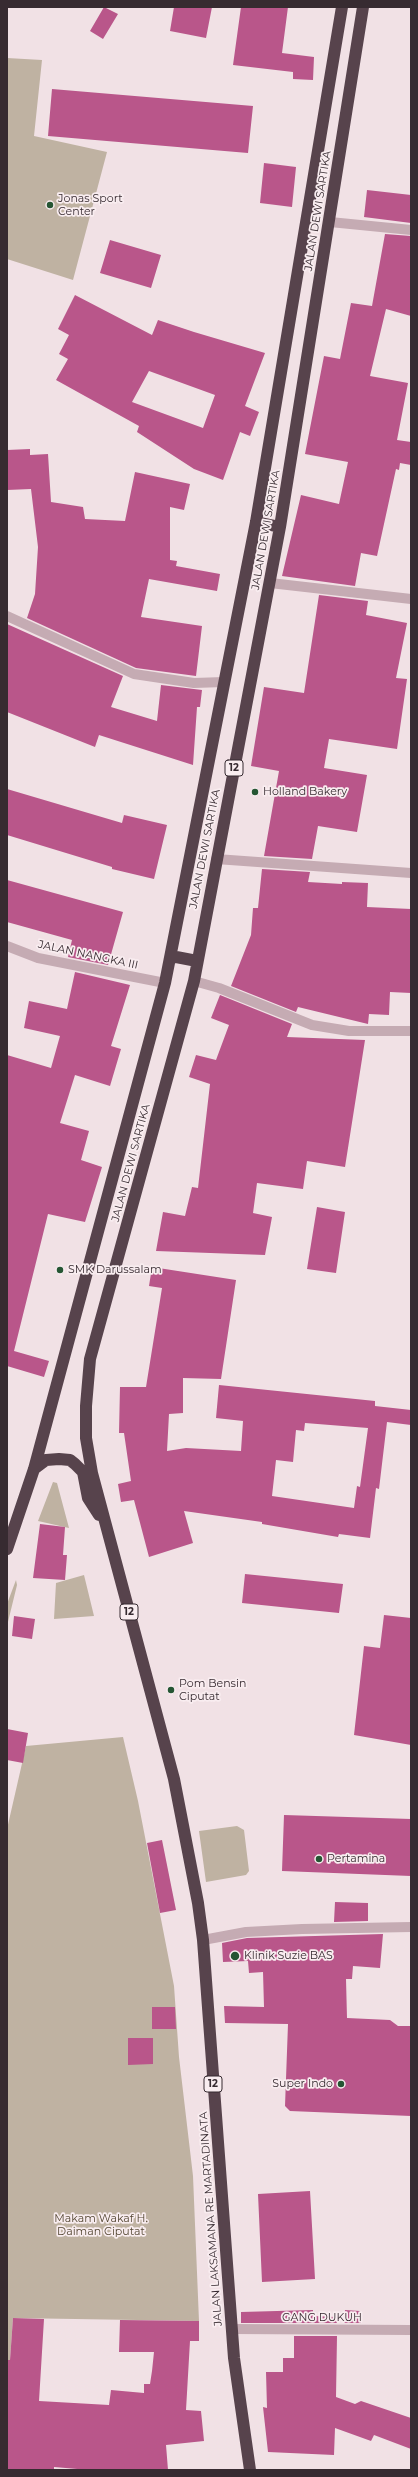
<!DOCTYPE html>
<style>
body{margin:0}
#map{position:relative;width:418px;height:2477px;overflow:hidden;background:#f1e1e5;font-family:Montserrat,sans-serif}
canvas{display:block}
.frame{position:absolute;inset:0;border:8px solid #372b31;pointer-events:none}
</style>
<div id="map">
<canvas width="418" height="2477"></canvas>
<div class="frame"></div>
</div>
<script>
const c = document.querySelector('canvas').getContext('2d');
c.lineJoin = 'round';
function paint(path, color) {
  c.fillStyle = color;
  c.fill(path, 'evenodd');
}
function shape(rows) {
  const path = new Path2D();
  for (const r of rows) {
    path.moveTo(r[0], r[1]);
    for (let i = 2; i < r.length; i += 2) path.lineTo(r[i], r[i + 1]);
  }
  return path;
}
function strokePath(path, color, width, dash) {
  c.strokeStyle = color;
  c.lineWidth = width;
  c.lineCap = dash ? 'butt' : 'round';
  c.setLineDash(dash || []);
  c.stroke(path);
}
function write(font, color, halo, rows, align = 'center') {
  c.font = font + ' Montserrat,sans-serif';
  c.lineWidth = 3.5;
  c.setLineDash([]);
  c.textBaseline = 'middle';
  c.strokeStyle = halo;
  c.fillStyle = color;
  for (const [text, x, y, turn = 0] of rows) {
    c.save();
    c.translate(x, y);
    c.rotate((+turn || 0) * Math.PI / 180);
    c.textAlign = isNaN(turn) ? turn : align;
    if (halo) c.strokeText(text, 0, 0);
    c.fillText(text, 0, 0);
    c.restore();
  }
}
const green = shape([
 [7,58,42,60,34,136,107,152,73,280,7,259],
 [53,1482,57,1483,69,1528,38,1521],
 [84,1575,94,1616,54,1619,56,1583],
 [16,1580,17,1585,7,1626,7,1604],
 [123,1737,138,1801,174,1986,179,2057,193,2176,199,2321,13,2318,10,2360,7,2360,7,1829,26,1746],
 [237,1826,244,1830,249,1871,246,1875,206,1882,199,1831]
]);
const building = shape([
 [104,7,118,14,103,39,90,31],
 [174,7,212,7,206,38,170,31],
 [241,7,288,7,282,53,314,57,313,80,293,79,293,72,233,65],
 [52,89,253,106,248,153,48,136],
 [264,163,296,167,292,207,260,203],
 [367,190,411,195,411,223,364,217],
 [385,234,411,236,411,316,386,309,370,376,408,383,397,440,411,442,411,465,400,463,399,470,396,469,377,556,361,553,355,586,282,576,301,495,339,504,348,462,305,454,324,356,340,359,351,303,372,306],
 [110,240,161,255,151,288,100,273],
 [75,295,152,335,158,320,194,332,265,353,245,406,259,412,250,436,240,432,223,480,194,469,137,432,139,426,56,380,68,359,59,354,69,335,58,329],
 [149,371,215,395,203,428,132,402],
 [30,449,30,455,48,454,51,502,83,507,85,519,125,521,135,472,190,484,184,510,170,507,170,560,177,561,176,566,220,574,217,591,149,579,141,617,202,626,196,676,136,668,27,618,35,594,38,547,31,489,7,490,7,450],
 [319,595,368,601,366,615,407,623,396,678,407,679,397,749,329,739,324,768,367,775,357,832,318,826,312,859,264,856,279,771,251,766,264,687,304,693],
 [7,624,123,676,111,707,157,721,161,685,202,690,200,707,197,707,193,765,99,735,95,747,7,712],
 [7,789,122,823,124,815,167,825,154,879,112,869,112,867,7,835],
 [262,869,310,872,308,882,342,884,342,882,368,883,367,907,411,909,411,993,390,992,389,1015,369,1014,368,1024,298,1007,296,1012,231,986,251,935,253,908,258,908],
 [7,880,123,912,108,965,68,957,72,940,7,922],
 [75,972,130,985,111,1046,121,1049,110,1086,75,1075,60,1123,89,1131,81,1160,102,1167,85,1222,48,1214,14,1351,49,1361,44,1377,7,1366,7,1055,51,1068,60,1036,24,1028,29,1001,67,1009],
 [220,995,292,1024,287,1037,365,1040,345,1167,307,1161,303,1189,257,1183,253,1213,272,1217,265,1255,156,1251,163,1212,185,1216,192,1187,198,1188,210,1084,189,1077,196,1055,216,1060,229,1025,211,1018],
 [317,1207,345,1212,336,1273,307,1269],
 [152,1267,236,1280,221,1379,183,1378,183,1413,169,1414,167,1451,186,1448,241,1451,243,1421,216,1418,219,1385,375,1401,375,1406,411,1410,411,1425,387,1422,379,1489,376,1488,370,1538,339,1534,338,1537,262,1524,262,1522,184,1511,193,1543,149,1557,134,1500,121,1502,118,1484,131,1481,124,1433,119,1433,120,1387,146,1387,162,1288,149,1286],
 [305,1423,368,1428,360,1487,357,1486,354,1508,272,1496,276,1460,293,1462,296,1430,304,1431],
 [40,1524,65,1527,63,1555,67,1555,65,1580,33,1578],
 [245,1574,343,1584,339,1613,242,1603],
 [384,1615,411,1618,411,1745,354,1735,364,1646,380,1648],
 [14,1616,35,1619,32,1639,12,1636],
 [7,1729,28,1733,23,1763,7,1760],
 [284,1815,411,1819,411,1876,282,1871],
 [162,1840,176,1910,160,1913,147,1843],
 [335,1902,368,1903,368,1921,334,1922],
 [383,1934,380,1968,353,1966,352,1979,346,1979,347,2018,390,2020,398,2026,411,2026,411,2116,290,2111,285,2106,288,2024,225,2023,224,2006,264,2007,263,1972,249,1973,248,1961,223,1962,222,1943,247,1938],
 [152,2007,175,2007,176,2029,152,2029],
 [128,2038,153,2038,153,2064,128,2065],
 [310,2191,315,2279,262,2282,258,2194],
 [313,2310,313,2316,337,2317,337,2323,241,2323,241,2312],
 [345,2310,360,2311,361,2323,344,2323],
 [13,2318,44,2319,39,2401,109,2405,111,2390,144,2393,144,2384,150,2384,152,2371,154,2352,119,2352,120,2320,199,2321,199,2341,190,2341,186,2410,201,2411,204,2441,166,2445,168,2470,89,2470,54,2467,54,2470,7,2470,7,2360,10,2360],
 [294,2336,337,2336,336,2397,355,2404,361,2401,411,2418,411,2449,374,2435,371,2441,335,2428,334,2455,268,2452,263,2407,267,2408,266,2372,283,2372,283,2358,294,2358]
]);
const minor = shape([
 [330,222,411,230],
 [270,583,411,599],
 [7,616,134,674,194,683,224,682],
 [216,859,411,873],
 [7,946,38,958,165,983],
 [194,981,219,988,312,1025,349,1031,411,1031],
 [203,1940,246,1932,302,1929,411,1927],
 [232,2329,411,2330]
]);
const highway = shape([
 [256,522,280,527],
 [171,956,197,961],
 [34,1469,46,1460,59,1459,70,1460,75,1464,83,1472,88,1498,99,1515],
 [7,1549,34,1469,165,983,256,522,342,7],
 [250,2470,234,2358,203,1940,198,1903,174,1779,92,1473,86,1438,86,1406,90,1359,194,981,280,527,363,7]
]);
const markers = [
 [50,205,4,"#255533"],
 [255,792,4,"#255533"],
 [60,1270,4,"#255533"],
 [171,1690,4,"#255533"],
 [319,1859,4,"#255533"],
 [235,1956,5,"#255533"],
 [341,2084,4,"#255533"]
];
const shields = [
 [234,768,18],
 [129,1612,18],
 [213,2084,18]
];
const shieldNames = [
 ["12",234,768],
 ["12",129,1612],
 ["12",213,2084]
];
const poiNames = [
 ["Jonas Sport",58,199],
 ["Center",58,212],
 ["Holland Bakery",263,792],
 ["SMK Darussalam",68,1270],
 ["Pom Bensin",179,1684],
 ["Ciputat",179,1697],
 ["Pertamina",327,1859],
 ["Klinik Suzie BAS",244,1956],
 ["Super Indo",333,2084,"right"]
];
const streetNames = [
 ["JALAN DEWI SARTIKA",318,211,-81],
 ["JALAN DEWI SARTIKA",266,530,-80],
 ["JALAN DEWI SARTIKA",205,849,-79],
 ["JALAN NANGKA III",88,955,12],
 ["JALAN DEWI SARTIKA",131,1163,-75],
 ["JALAN LAKSAMANA RE MARTADINATA",211,2219,-94],
 ["GANG DUKUH",322,2318]
];
const parkNames = [
 ["Makam Wakaf H.",101,2219],
 ["Daiman Ciputat",101,2232]
];
paint(green, '#bfb2a2');
paint(building, '#b9568a');
strokePath(minor, '#c5abb3', 10);
strokePath(highway, '#57434c', 12);
for (const [x, y, r, color] of markers) {
  const dot = new Path2D();
  dot.arc(x, y, r, 0, 2 * Math.PI);
  c.fillStyle = color;
  c.fill(dot);
  strokePath(dot, '#f9edf0', 1.5);
}
for (const [x, y, w] of shields) {
  const box = new Path2D();
  box.roundRect(x - w / 2, y - 8, w, 16, 3);
  c.fillStyle = '#f9edf0';
  c.fill(box);
  strokePath(box, '#372b31', 1);
}
write('bold 10px', '#372b31', null, shieldNames);
write('11px', '#372b31', '#f9edf0', poiNames, 'left');
write('11px', '#372b31', '#f9edf0', streetNames);
write('11px', '#534632', '#f9edf0', parkNames);
</script>
